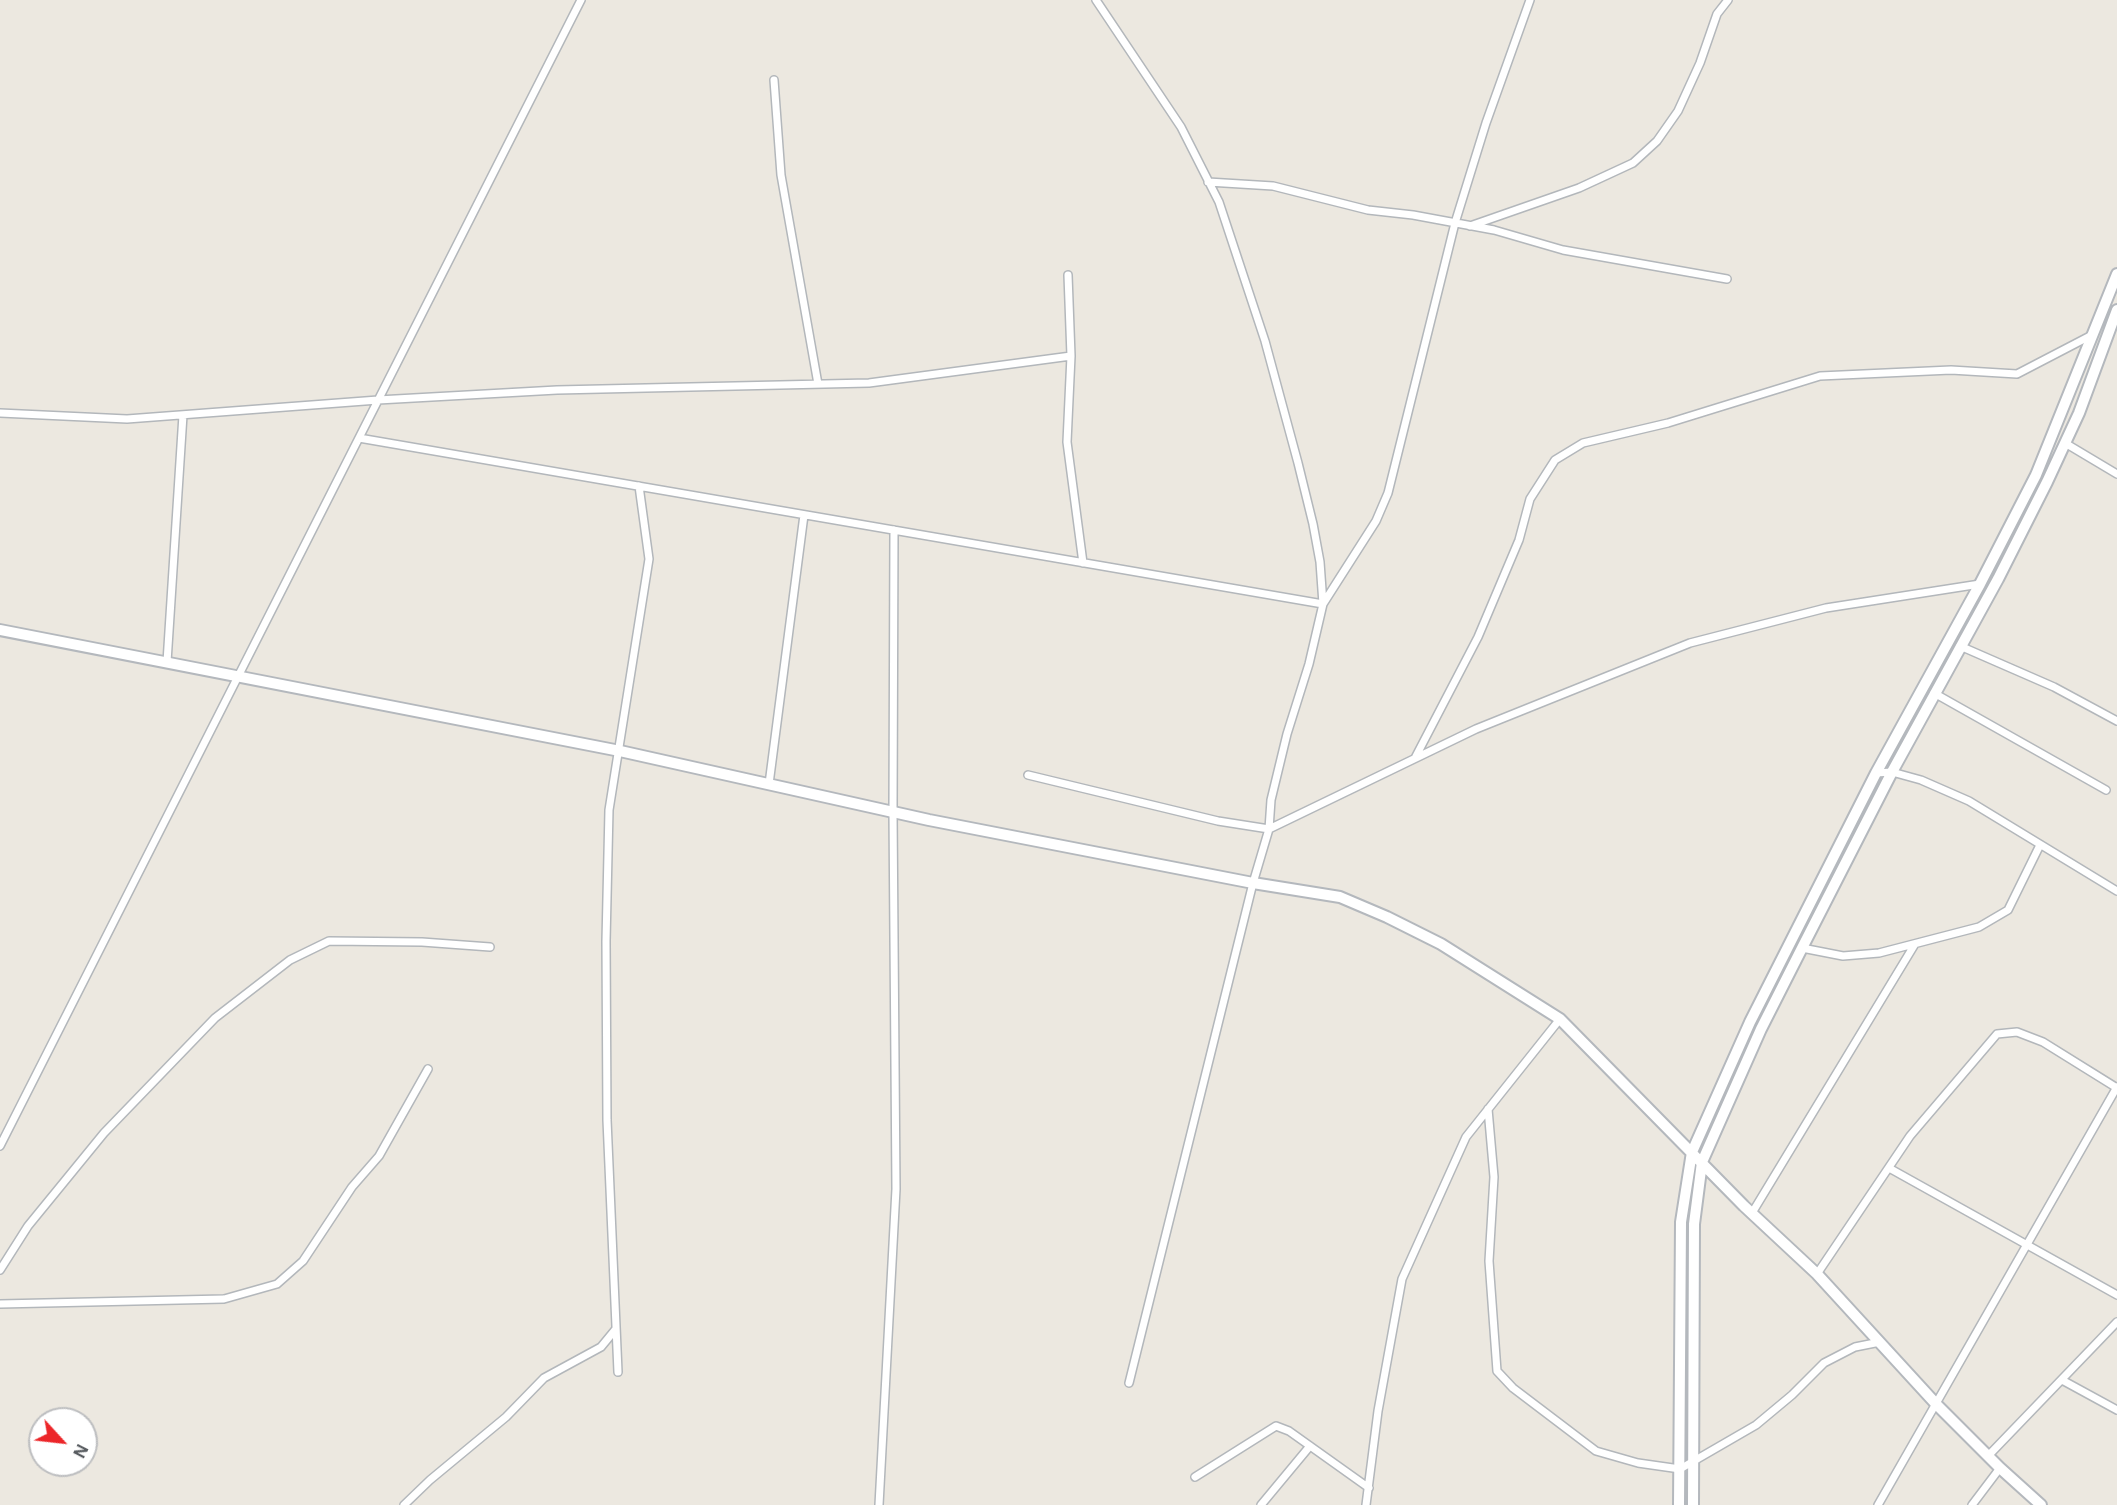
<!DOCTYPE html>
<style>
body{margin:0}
#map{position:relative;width:2117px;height:1505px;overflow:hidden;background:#ece8e0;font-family:"Alegreya Sans",sans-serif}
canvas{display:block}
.north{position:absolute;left:28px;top:1407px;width:70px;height:70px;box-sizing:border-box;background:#fff;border:2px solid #bdbec0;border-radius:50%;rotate:117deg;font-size:19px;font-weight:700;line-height:28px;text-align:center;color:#595d61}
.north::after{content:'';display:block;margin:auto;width:24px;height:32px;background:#ec2629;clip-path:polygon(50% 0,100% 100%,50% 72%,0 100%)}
</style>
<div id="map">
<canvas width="2117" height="1505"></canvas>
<div class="north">N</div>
</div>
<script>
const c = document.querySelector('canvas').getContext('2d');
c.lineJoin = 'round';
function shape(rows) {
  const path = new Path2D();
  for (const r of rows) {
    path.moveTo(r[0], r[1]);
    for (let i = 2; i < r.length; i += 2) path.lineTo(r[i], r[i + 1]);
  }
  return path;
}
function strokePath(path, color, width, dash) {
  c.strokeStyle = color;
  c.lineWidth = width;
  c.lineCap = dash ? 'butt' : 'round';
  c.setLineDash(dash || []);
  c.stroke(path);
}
const street = shape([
 [1096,0,1181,127,1219,202,1265,341,1298,463,1313,524,1320,562,1323,604,1309,664,1287,734,1271,800,1269,829,1253,883,1129,1383],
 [774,80,781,175,818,384],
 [1208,182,1273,186,1368,210,1413,215,1494,230,1563,250,1727,279],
 [1470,226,1579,188,1633,163,1657,141,1678,111,1700,63,1717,14,1728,0],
 [1068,275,1071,356,1067,442,1083,563],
 [0,413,127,419,378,400,557,390,869,383,1071,356],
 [359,438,1323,604,1376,521,1388,493,1455,223,1486,123,1530,0],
 [2065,443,2117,474],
 [1960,646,2054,687,2117,721],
 [167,662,183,415],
 [1934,693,2106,790],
 [1415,758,1478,637,1519,540,1530,499,1555,460,1583,443,1668,423,1820,376,1951,370,2017,374,2092,335],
 [1876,773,1892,772,1921,780,1969,801,2117,891],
 [1028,775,1218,821,1269,829,1476,729,1690,643,1826,608,1980,584],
 [769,784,804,515],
 [1802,948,1843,956,1879,953,1979,927,2008,910,2040,845],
 [1488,1109,1494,1177,1489,1261,1497,1371,1513,1388,1596,1451,1638,1463,1680,1469,1756,1425,1792,1395,1824,1363,1855,1347,1880,1342],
 [0,1146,581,0],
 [1889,1168,2117,1295],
 [1752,1213,1915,944],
 [0,1270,28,1226,104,1133,215,1018,290,960,329,941,422,942,490,947],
 [1817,1274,1910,1136,1997,1034,2017,1032,2043,1042,2117,1088],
 [0,1304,224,1299,277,1284,303,1261,352,1187,379,1156,428,1069],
 [618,1372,607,1120,606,941,609,810,649,559,639,486],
 [2062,1380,2117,1410],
 [1988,1456,2117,1322],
 [1195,1477,1276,1426,1289,1431,1369,1488],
 [404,1505,430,1480,506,1417,544,1378,601,1347,615,1330],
 [879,1505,896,1189,893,812,894,530],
 [1261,1505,1310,1446],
 [1366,1505,1378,1411,1402,1279,1466,1137,1560,1019],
 [1878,1505,2117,1087],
 [1972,1505,2000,1468]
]);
const secondary = shape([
 [0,630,620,751,929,820,1253,883,1340,897,1387,917,1441,944,1560,1019,1744,1206,1817,1274,1937,1405,2000,1468,2041,1505],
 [1679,1505,1681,1222,1692,1152,1750,1022,1876,773,1980,584,2036,475,2117,274],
 [1693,1505,1694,1224,1702,1162,1761,1029,1802,948,1892,772,1998,579,2047,482,2079,413,2117,310]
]);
strokePath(street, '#b3b7bb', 10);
strokePath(secondary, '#b4b8bd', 14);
strokePath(street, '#fff', 7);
strokePath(secondary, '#fff', 10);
</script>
